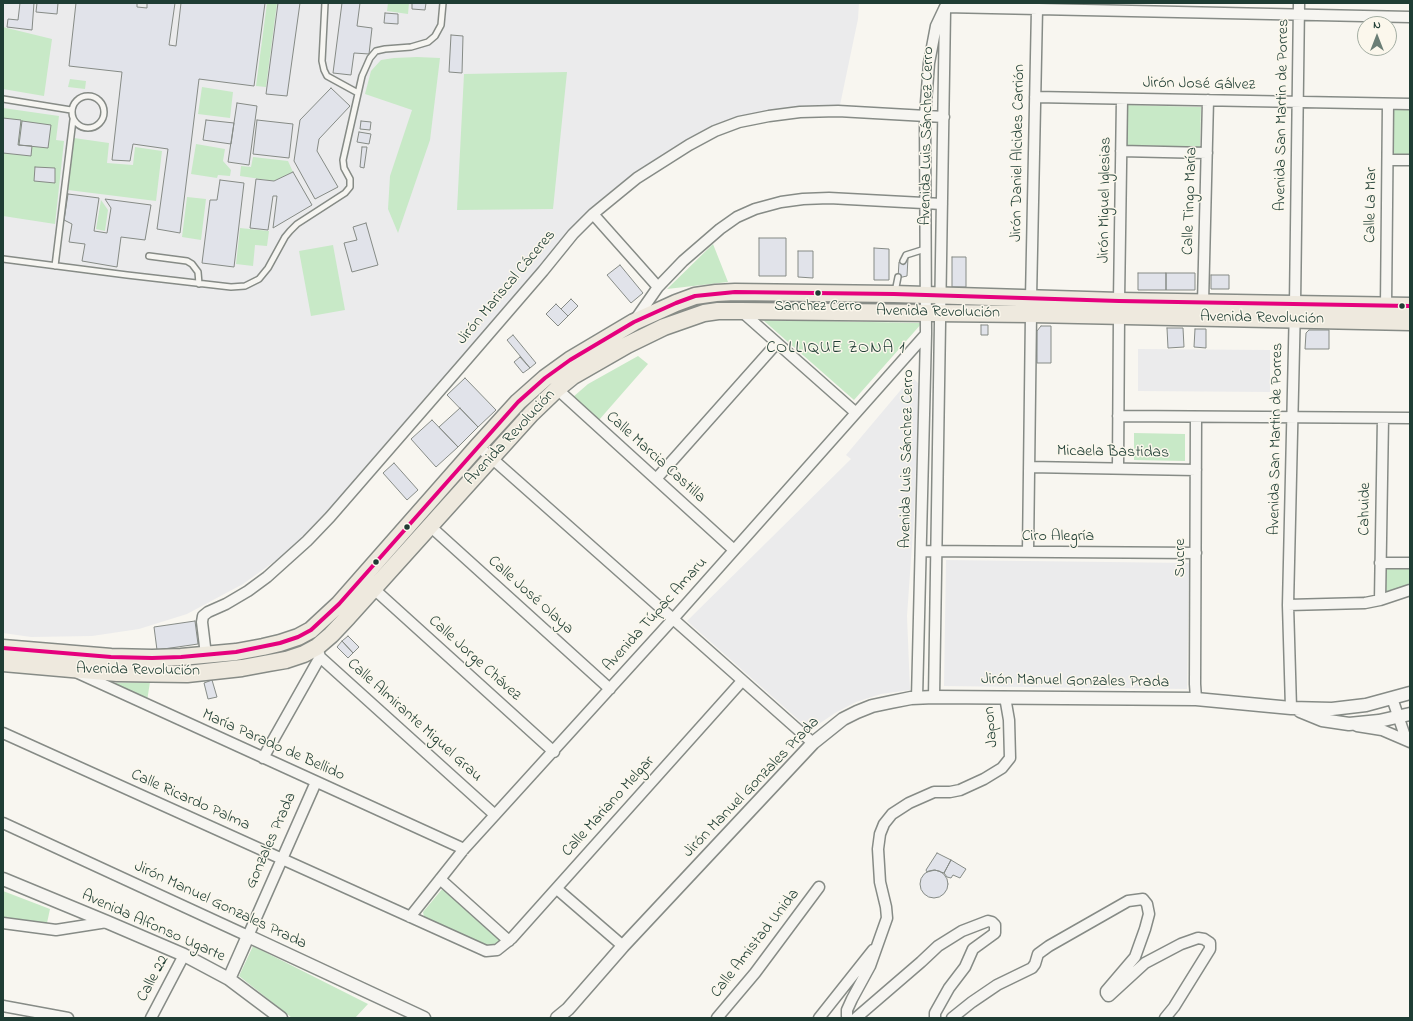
<!DOCTYPE html>
<meta charset="utf-8">
<style>
body{margin:0}
#map{position:relative;width:1413px;height:1021px;overflow:hidden;background:#f8f6f0;font-family:"Indie Flower",sans-serif}
canvas{display:block}
.frame{position:absolute;inset:0;border:4px solid #1f3d34;pointer-events:none}
.north{position:absolute;left:1357px;top:16px;width:40px;height:40px;box-sizing:border-box;background:#fbf7ec;border:1px solid #a3ada2;border-radius:50%;rotate:0deg;font-size:11px;font-weight:700;line-height:16px;text-align:center;color:#1f3d34}
.north::after{content:'';display:block;margin:auto;width:14px;height:18px;background:#6b7e76;clip-path:polygon(50% 0,100% 100%,50% 72%,0 100%)}
</style>
<div id="map">
<canvas width="1413" height="1021"></canvas>
<div class="frame"></div>
<div class="north">N</div>
</div>
<script>
const c = document.querySelector('canvas').getContext('2d');
c.lineJoin = 'round';
function paint(path, color) {
  c.fillStyle = color;
  c.fill(path, 'evenodd');
}
function shape(rows) {
  const path = new Path2D();
  for (const r of rows) {
    if (r.length === 3) {
      path.moveTo(r[0] + r[2], r[1]);
      path.arc(r[0], r[1], r[2], 0, 2 * Math.PI);
      continue;
    }
    path.moveTo(r[0], r[1]);
    for (let i = 2; i < r.length; i += 2) path.lineTo(r[i], r[i + 1]);
  }
  return path;
}
function strokePath(path, color, width, dash) {
  c.strokeStyle = color;
  c.lineWidth = width;
  c.lineCap = dash ? 'butt' : 'round';
  c.setLineDash(dash || []);
  c.stroke(path);
}
function write(font, color, halo, rows, align = 'center') {
  c.font = font + ' "Indie Flower",sans-serif';
  c.lineWidth = 3;
  c.setLineDash([]);
  c.textBaseline = 'middle';
  c.strokeStyle = halo;
  c.fillStyle = color;
  for (const [text, x, y, turn = 0] of rows) {
    c.save();
    c.translate(x, y);
    c.rotate((+turn || 0) * Math.PI / 180);
    c.textAlign = isNaN(turn) ? turn : align;
    if (halo) c.strokeText(text, 0, 0);
    c.fillText(text, 0, 0);
    c.restore();
  }
}
const built = shape([
 [5,3,859,3,858,19,840,105,807,106,776,109,737,117,709,128,671,149,633,176,571,231,330,509,289,551,243,584,187,614,139,629,92,636,31,637,3,633,3,7],
 [1138,349,1270,350,1270,392,1138,391],
 [910,379,914,379,919,384,914,517,907,616,910,690,881,694,856,702,835,713,810,730,687,621,851,459,846,455],
 [946,560,1189,563,1187,689,944,686]
]);
const green = shape([
 [267,3,277,3,266,87,256,86],
 [388,3,409,3,408,14,387,11],
 [3,27,52,39,44,96,3,89],
 [417,57,440,58,430,140,398,233,388,209,390,176,412,110,365,94,371,71,381,60,394,58],
 [567,72,553,209,457,210,464,74],
 [70,79,86,81,85,89,68,87],
 [202,87,233,92,230,118,198,114],
 [1128,105,1201,107,1200,147,1127,145],
 [3,108,59,116,56,140,64,141,55,224,3,216],
 [1394,110,1410,110,1410,155,1393,155],
 [74,138,109,143,107,163,133,165,135,147,162,151,156,201,68,190],
 [196,144,225,149,223,161,231,170,230,176,218,175,217,178,191,174],
 [253,157,288,161,293,172,274,181,240,176,241,166,251,167],
 [187,197,206,199,201,240,182,237],
 [101,200,108,210,105,231,96,229],
 [240,228,269,231,267,246,255,245,253,266,236,264],
 [713,244,728,282,667,289],
 [333,245,345,310,311,316,299,251],
 [763,320,922,323,854,400],
 [638,356,648,364,599,420,573,397,588,384],
 [1134,433,1185,434,1185,461,1134,460],
 [1386,568,1410,569,1410,583,1386,595],
 [150,682,147,701,108,683],
 [443,888,504,940,498,946,484,946,424,917,423,912],
 [3,891,50,909,47,923,3,917],
 [253,946,368,1004,355,1018,292,1018,239,976]
]);
const building = shape([
 [20,3,34,3,32,30,7,27,8,19,18,20,20,3],
 [37,3,58,3,57,14,36,12,37,3],
 [76,3,137,3,137,7,147,8,147,3,175,3,169,45,176,46,181,3,265,3,254,86,199,79,180,233,157,229,168,149,133,144,130,161,112,160,122,72,69,66,76,3],
 [278,3,300,3,287,96,266,94,278,3],
 [342,3,360,3,357,26,372,28,369,54,354,53,351,75,333,73,342,3],
 [412,3,426,3,425,10,412,9,412,3],
 [385,13,398,14,398,24,384,23,385,13],
 [451,35,463,36,462,73,449,72,451,35],
 [331,88,350,106,319,139,317,151,338,187,315,199,294,161,300,120,331,88],
 [237,103,257,106,249,165,228,162,237,103],
 [3,118,21,120,18,145,32,146,31,156,3,153,3,118],
 [206,120,234,123,231,144,203,140,206,120],
 [257,120,293,124,289,158,253,154,257,120],
 [22,121,51,125,48,148,19,145,22,121],
 [361,121,371,122,370,130,360,129,361,121],
 [359,132,371,134,369,144,357,142,359,132],
 [362,147,367,147,364,168,360,167,362,147],
 [35,167,55,168,55,183,34,181,35,167],
 [293,172,312,205,273,228,277,196,273,196,268,230,250,228,256,179,274,181,293,172],
 [220,180,244,183,234,267,202,263,210,200,217,200,220,180],
 [68,194,99,198,94,231,107,233,111,208,105,199,151,205,145,240,121,237,117,267,82,261,85,244,69,242,72,224,64,220,68,194],
 [366,223,378,265,352,272,344,243,357,240,353,227,366,223],
 [759,238,786,238,786,276,759,276,759,238],
 [874,248,889,249,889,280,874,280,874,248],
 [798,251,813,251,813,278,798,277,798,251],
 [952,257,966,257,966,287,952,287,952,257],
 [908,258,907,276,898,278,899,262,908,258],
 [620,265,643,293,631,303,607,275,620,265],
 [1138,273,1166,273,1166,290,1138,290,1138,273],
 [1166,273,1195,273,1195,290,1166,290,1166,273],
 [1211,275,1229,275,1229,289,1211,289,1211,275],
 [571,299,578,306,568,316,561,309,571,299],
 [556,304,568,316,558,326,546,314,556,304],
 [981,325,988,325,988,335,981,335,981,325],
 [1041,326,1051,326,1051,363,1037,363,1037,331,1041,326],
 [1167,328,1183,328,1184,347,1168,348,1167,328],
 [1195,329,1206,329,1206,348,1194,347,1195,329],
 [1309,330,1329,330,1329,349,1305,349,1306,333,1309,330],
 [513,335,536,363,530,368,507,340,513,335],
 [520,357,530,368,523,373,514,362,520,357],
 [465,378,496,410,478,427,447,395,465,378],
 [460,408,478,427,458,447,439,427,460,408],
 [432,420,458,447,436,467,411,439,432,420],
 [394,463,418,490,407,500,383,473,394,463],
 [195,621,198,644,157,650,154,627,195,621],
 [348,636,359,647,353,653,342,641,348,636],
 [342,641,353,653,348,658,337,647,342,641],
 [212,680,217,697,208,699,204,683,212,680],
 [937,853,951,860,944,873,935,870,927,872,926,870,937,853],
 [951,860,966,869,960,878,953,875,951,878,947,877,944,873,951,860],
 [934,884,14]
]);
const service = shape([
 [325,3,322,61,324,70,327,76,358,93],
 [88,112,16],
 [3,99,71,110],
 [149,256,187,261,192,264,198,272,199,284],
 [3,259,127,275,231,287,245,286,259,279,268,268,285,237,290,231,297,224,345,193,350,187,350,179,344,168,343,160,362,76,370,58,376,51,385,49,411,47,428,42,435,36,441,25,443,3],
 [903,261,906,255,925,249],
 [55,266,73,120],
 [895,292,898,277]
]);
const minor = shape([
 [945,7,1410,17],
 [1035,97,1410,104],
 [1121,151,1207,153],
 [1388,160,1410,160],
 [593,214,658,287],
 [1031,298,1037,9],
 [1119,301,1122,99],
 [1203,303,1208,100],
 [1386,306,1388,104],
 [741,311,855,412],
 [635,320,658,287,683,261,720,229,737,217,755,209,781,202,803,199,829,198,942,204],
 [557,389,734,550],
 [1118,416,1410,418],
 [478,446,813,743],
 [1029,467,1196,470],
 [1118,468,1119,317],
 [656,479,777,343],
 [430,526,610,689],
 [921,551,1196,553],
 [1028,552,1031,314],
 [1380,563,1410,563],
 [374,589,554,752],
 [1380,600,1383,418],
 [1288,605,1365,603,1380,600,1410,590],
 [317,647,320,657,495,815],
 [206,655,202,622,203,616,208,612,226,604,248,591,267,577,307,541,330,517,468,358,543,271,573,234,593,214,637,178,689,145,715,131,739,122,769,116,800,112,838,111,944,117],
 [78,673,464,849],
 [934,697,945,11],
 [917,698,926,334,925,116,929,63,936,26,945,7],
 [1392,698,1406,739],
 [1196,699,1195,684,1196,417],
 [1291,708,1288,605,1295,304,1299,3],
 [1357,726,1382,730,1410,742],
 [3,733,486,951,497,950,512,938,742,681],
 [263,758,320,657],
 [3,823,248,936,316,782],
 [440,879,509,941],
 [557,889,623,946],
 [410,917,464,849,673,619,926,334],
 [3,923,56,930,107,922],
 [3,1006,68,1018],
 [151,1018,184,955],
 [717,1018,755,973,819,887],
 [819,1018,873,950],
 [848,1018,847,1016,847,1010,852,999,870,966,887,918,886,907,880,882,878,849,880,834,884,824,892,814,909,803,934,792,950,792,960,790,984,779,1002,768,1010,758,1009,720,1005,697],
 [856,1018,921,962,938,946,962,931,988,921,992,922,995,925,995,933,973,949,965,967,949,988,935,1013,935,1018],
 [952,1018,972,1002,997,985,1032,968,1035,964,1038,954,1049,946,1128,901,1143,899,1147,904,1149,914,1145,929,1135,957,1106,991,1106,993,1108,996,1109,996,1145,963,1181,944,1198,938,1204,939,1210,943,1210,949,1174,1007,1165,1018]
]);
const tertiary = shape([
 [1300,711,1322,720,1349,724,1379,721,1410,714],
 [3,879,107,922,184,955,229,979,281,1018],
 [229,979,248,936,424,1018],
 [557,1018,568,1009,623,946,813,743,843,719,857,712,872,706,891,702,911,698,934,697,1196,699,1291,708,1332,709,1366,705,1410,693]
]);
const primary = shape([
 [3,648,111,657,152,658,181,657,236,652,263,647,280,643,298,637,311,630,339,604,478,446,518,402,545,378,570,360,634,322,676,303,695,296,716,293,735,292,894,294,1119,301,1410,306],
 [3,663,117,673,187,674,242,668,269,663,286,660,304,654,317,647,331,635,348,617,531,414,557,389,573,376,627,345,664,327,704,313,718,311,741,311,1031,314,1410,322]
]);
const bus1 = shape([
 [3,648,111,657,152,658,181,657,236,652,280,643,298,637,311,630,339,604,518,402,545,378,570,360,634,322,676,303,695,296,735,292,894,294,1119,301,1410,306]
]);
const markers = [
 [818,293,3.5,"#1f3d34"],
 [1402,306,3.5,"#1f3d34"],
 [407,527,3.5,"#1f3d34"],
 [376,562,3.5,"#1f3d34"]
];
const busNames = [
 ["Sanchez Cerro",818,308]
];
const streetNames = [
 ["Jirón José Gálvez",1199,85,1],
 ["Avenida San Martin de Porres",1283,115,-89],
 ["Avenida Luis Sánchez Cerro",928,136,-89],
 ["Jirón Daniel Alcides Carrión",1019,153,-89],
 ["Jirón Miguel Iglesias",1106,200,-89],
 ["Calle Tingo María",1191,201,-88],
 ["Calle La Mar",1372,205,-89],
 ["Jirón Mariscal Cáceres",507,288,-50],
 ["Avenida Revolución",938,313,1],
 ["Avenida Revolución",1262,319,1],
 ["Avenida Revolución",511,438,-47],
 ["Avenida San Martin de Porres",1277,439,-89],
 ["Micaela Bastidas",1113,453,1],
 ["Calle Marcia Castilla",655,458,42],
 ["Avenida Luis Sánchez Cerro",908,459,-89],
 ["Cahuide",1366,509,-89],
 ["Ciro Alegría",1058,537],
 ["Sucre",1181,558,-90],
 ["Calle José Olaya",530,596,42],
 ["Avenida Túpac Amaru",656,615,-48],
 ["Calle Jorge Chávez",474,659,42],
 ["Avenida Revolución",138,671,1],
 ["Jirón Manuel Gonzales Prada",1075,682,1],
 ["Calle Almirante Miguel Grau",414,721,42],
 ["Japon",992,727,-95],
 ["María Parado de Bellido",273,746,24],
 ["Jirón Manuel Gonzales Prada",752,788,-46],
 ["Calle Ricardo Palma",190,801,24],
 ["Calle Mariano Melgar",609,807,-48],
 ["Gonzales Prada",272,841,-66],
 ["Jirón Manuel Gonzales Prada",220,906,25],
 ["Avenida Alfonso Ugarte",153,927,24],
 ["Calle Amistad Unida",756,944,-52],
 ["Calle 22",154,979,-62]
];
const neighbourhoodNames = [
 ["COLLIQUE ZONA 1",836,349]
];
paint(built, '#ebebec');
paint(green, '#c8e9c7');
paint(building, '#e1e3ea');
strokePath(building, '#868b86', 1);
strokePath(service, '#868b86', 8);
strokePath(minor, '#868b86', 13);
strokePath(tertiary, '#868b86', 15);
strokePath(primary, '#868b86', 19);
strokePath(service, '#f6f5f1', 5);
strokePath(minor, '#f6f5f1', 10);
strokePath(tertiary, '#f6f5f1', 12);
strokePath(primary, '#eee9de', 16);
strokePath(bus1, '#e5007d', 4);
for (const [x, y, r, color] of markers) {
  const dot = new Path2D();
  dot.arc(x, y, r, 0, 2 * Math.PI);
  c.fillStyle = color;
  c.fill(dot);
  strokePath(dot, '#fbf7ec', 1.5);
}
write('15px', '#1f3d34', '#fbf7ec', busNames);
write('16px', '#1f3d34', '#fbf7ec', streetNames);
c.letterSpacing = '1px';
write('17px', '#1f3d34', '#fbf7ec', neighbourhoodNames);
c.letterSpacing = '0px';
</script>
